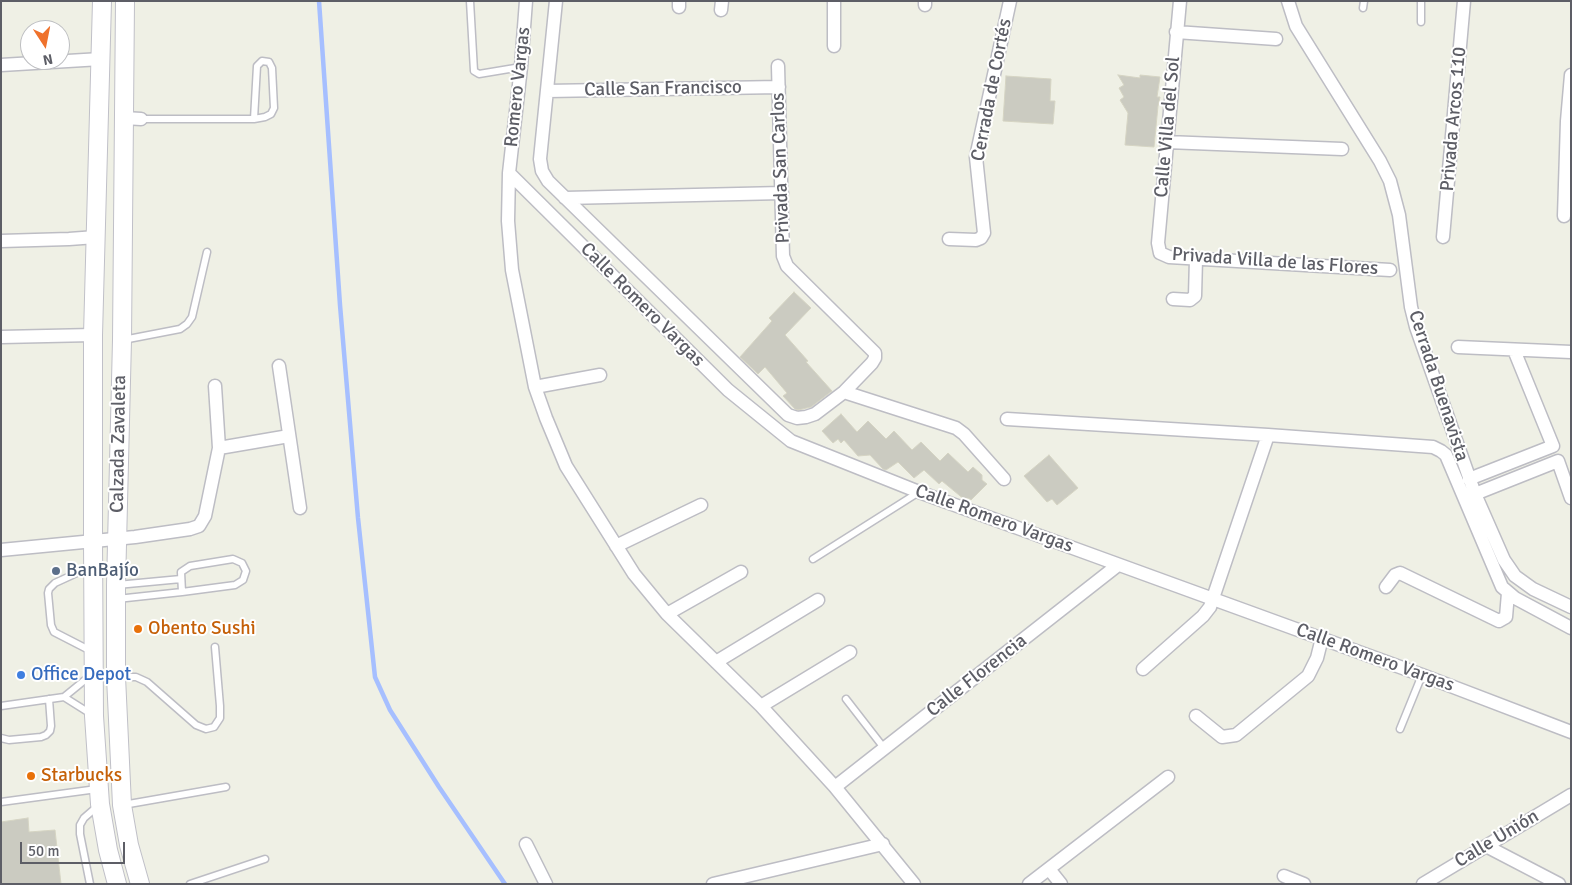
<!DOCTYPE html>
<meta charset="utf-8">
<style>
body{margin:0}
#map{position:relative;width:1572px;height:885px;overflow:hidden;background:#eff0e5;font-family:Signika,sans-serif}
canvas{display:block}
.frame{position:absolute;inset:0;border:2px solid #5d5e66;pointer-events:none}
.north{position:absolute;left:20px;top:20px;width:50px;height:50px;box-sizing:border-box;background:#fff;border:1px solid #bebfc2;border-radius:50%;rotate:169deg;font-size:14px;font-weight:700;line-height:20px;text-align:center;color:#5d5e66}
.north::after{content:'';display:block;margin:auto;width:18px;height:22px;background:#ef722c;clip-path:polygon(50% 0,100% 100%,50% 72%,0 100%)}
.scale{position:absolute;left:20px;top:842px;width:105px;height:22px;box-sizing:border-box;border:2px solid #5d5e66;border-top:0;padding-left:6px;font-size:15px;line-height:18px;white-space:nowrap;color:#5d5e66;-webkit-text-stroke:4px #fff;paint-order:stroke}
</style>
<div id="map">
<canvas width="1572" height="885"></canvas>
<div class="frame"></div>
<div class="north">N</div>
<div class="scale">50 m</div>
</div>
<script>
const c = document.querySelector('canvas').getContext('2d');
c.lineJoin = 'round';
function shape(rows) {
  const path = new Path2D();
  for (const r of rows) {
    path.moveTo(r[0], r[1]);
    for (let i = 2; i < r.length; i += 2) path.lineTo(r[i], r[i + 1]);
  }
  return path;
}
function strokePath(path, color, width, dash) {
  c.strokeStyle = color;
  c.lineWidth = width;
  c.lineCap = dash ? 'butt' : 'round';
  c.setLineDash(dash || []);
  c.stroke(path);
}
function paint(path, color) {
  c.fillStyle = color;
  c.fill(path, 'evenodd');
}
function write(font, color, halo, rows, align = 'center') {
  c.font = font + ' Signika,sans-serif';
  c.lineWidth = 4;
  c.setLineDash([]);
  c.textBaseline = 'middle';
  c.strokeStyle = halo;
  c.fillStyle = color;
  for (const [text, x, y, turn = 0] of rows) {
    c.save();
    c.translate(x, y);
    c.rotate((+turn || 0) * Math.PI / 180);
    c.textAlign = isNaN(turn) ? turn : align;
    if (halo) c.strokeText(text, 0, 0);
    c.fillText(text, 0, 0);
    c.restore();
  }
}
const stream = shape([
 [319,1,340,305,358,518,375,677,390,710,439,787,505,884]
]);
const building = shape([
 [1118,75,1140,78,1140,75,1160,77,1157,97,1160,97,1158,106,1154,147,1125,145,1128,113,1120,100,1124,97,1119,88,1124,85,1118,75],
 [1006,76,1051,79,1050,101,1055,101,1053,124,1003,121,1006,76],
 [794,292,811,308,785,335,808,361,806,362,832,391,811,407,798,410,795,409,783,396,787,393,765,367,758,374,740,357,772,321,769,318,794,292],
 [841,414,857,432,868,421,886,439,894,431,912,450,921,442,940,461,948,453,968,472,973,467,982,475,982,480,987,484,971,500,968,498,965,500,942,481,939,484,924,470,914,478,898,462,886,470,883,469,870,455,858,456,844,440,841,443,838,439,833,443,822,431,841,414],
 [1049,455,1078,488,1057,505,1052,499,1047,502,1024,476,1049,455],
 [28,818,29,832,55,830,61,884,1,884,1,822,28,818]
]);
const service = shape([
 [470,1,474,71,479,74,521,67],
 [1363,8,1364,1],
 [1421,22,1421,1],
 [141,119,254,119,265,117,271,114,274,108,272,68,269,62,262,61,257,66,254,119],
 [123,340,180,329,187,324,192,317,207,252],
 [813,559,919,492],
 [117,585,181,579],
 [117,599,182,592,235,585,243,580,246,571,242,563,233,559,190,566,181,572,182,592],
 [91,651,54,632,51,625,48,593,49,589,55,583,92,566],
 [118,677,136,677,147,682,196,725,206,729,214,727,220,718,220,706,215,647],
 [64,697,91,714],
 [846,699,884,748],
 [1,706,64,697,91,675],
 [1400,729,1422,675],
 [1,738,9,740,41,737,46,735,50,731,51,726,49,699],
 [1,802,97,789],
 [123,805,226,787],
 [90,884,80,834,80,825,84,818,99,805],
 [190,884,265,859]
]);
const minor = shape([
 [526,1,521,67,509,173,508,221,512,270,535,387,546,418,566,466,634,574,667,614,761,706,835,787,914,884],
 [556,1,540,159,542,171,548,181,788,415,797,418,806,417,815,414,844,392,872,363,875,358,875,353,787,266,783,256,778,66],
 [834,1,834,46],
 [1180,1,1158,243,1160,253,1169,257,1390,270],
 [1288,1,1296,26,1380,161,1390,181,1399,215,1411,307,1416,327,1475,494,1504,560,1515,576,1533,589,1571,607],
 [925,5,925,1],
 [679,7,679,1],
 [721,10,722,1],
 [1176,32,1276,39],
 [1,65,101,59],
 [547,91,779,87],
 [124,118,141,119],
 [1167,142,1342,149],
 [509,173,728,390,791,441,919,492,1422,675,1571,732],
 [565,198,782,193],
 [1564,216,1567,121,1571,75],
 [1443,237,1464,1],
 [949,239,976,240,981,238,984,233,976,157,1010,1],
 [1,241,69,239,96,237],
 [1173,299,1190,300,1195,296,1196,259],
 [1,337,93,335],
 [1458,347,1571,352],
 [279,366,300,508],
 [535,387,600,375],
 [844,392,956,428,964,434,1004,479],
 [1007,419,1268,435,1433,447,1441,451,1446,455,1502,587,1515,598,1571,628],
 [219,448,289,436],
 [1469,479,1553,446,1514,350],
 [1475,494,1558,461,1571,498],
 [616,546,701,505],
 [1,550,135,537,190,529,199,526,205,516,219,448,215,386],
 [1386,587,1395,575,1400,573,1499,621,1506,617,1508,593],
 [667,614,741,572],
 [716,662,818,600],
 [1143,669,1203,616,1210,607,1268,435],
 [761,706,850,652],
 [1196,716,1222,737,1236,735,1308,676,1317,658,1322,638],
 [835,787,1118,565],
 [526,844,546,884],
 [1486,846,1559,884],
 [1049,869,1061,884],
 [1284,876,1304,884],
 [713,884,883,844],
 [1029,884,1168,777],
 [1423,884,1571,795]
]);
const secondary = shape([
 [102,1,93,335,93,541,94,716,100,804,108,850,117,884],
 [125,1,122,340,116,585,116,677,122,805,129,845,140,884]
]);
const markers = [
 [56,571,5,"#5c6f8a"],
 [138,629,5,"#e8710a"],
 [21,675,5,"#3f7fe0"],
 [31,776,5,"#e8710a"]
];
const streetNames = [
 ["Romero Vargas",518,87,-84],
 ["Calle San Francisco",663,89,-1],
 ["Cerrada de Cortés",992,90,-79],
 ["Privada Arcos 110",1454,119,-85],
 ["Calle Villa del Sol",1168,127,-85],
 ["Privada San Carlos",781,168,-92],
 ["Privada Villa de las Flores",1275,262,4],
 ["Calle Romero Vargas",642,305,45],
 ["Cerrada Buenavista",1438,386,72],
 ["Calzada Zavaleta",119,444,-89],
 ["Calle Romero Vargas",994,519,20],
 ["Calle Romero Vargas",1375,658,20],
 ["Calle Florencia",977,676,-38],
 ["Calle Unión",1497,839,-31]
];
const serviceNames = [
 ["BanBajío",66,571]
];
const foodNames = [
 ["Obento Sushi",148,629],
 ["Starbucks",41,776]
];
const shopNames = [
 ["Office Depot",31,675]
];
strokePath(stream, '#a6bfff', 4.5);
paint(building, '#cbcbc1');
strokePath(building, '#d5d4c3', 1);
strokePath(service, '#bdbdc4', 9);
strokePath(minor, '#bdbdc4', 15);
strokePath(secondary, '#c0c0c8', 20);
strokePath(service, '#fff', 6);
strokePath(minor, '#fff', 12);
strokePath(secondary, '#fff', 18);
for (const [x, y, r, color] of markers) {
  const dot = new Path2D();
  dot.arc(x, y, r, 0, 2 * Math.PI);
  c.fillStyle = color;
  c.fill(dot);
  strokePath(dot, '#fff', 2);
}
write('19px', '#5d5e66', '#fff', streetNames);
write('19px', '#4e5e75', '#fff', serviceNames, 'left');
write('19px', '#c56008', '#fff', foodNames, 'left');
write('19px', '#366cbe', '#fff', shopNames, 'left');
</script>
